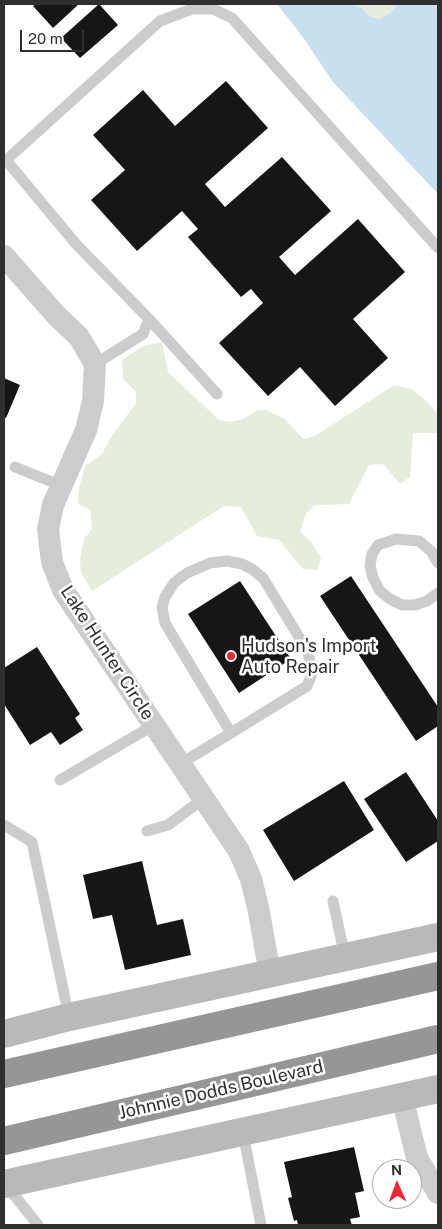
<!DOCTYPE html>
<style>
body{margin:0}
#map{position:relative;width:442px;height:1229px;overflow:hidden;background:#fff;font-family:"Public Sans",sans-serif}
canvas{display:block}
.frame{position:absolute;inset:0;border:5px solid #2f2f2f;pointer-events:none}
.north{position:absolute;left:372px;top:1159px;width:50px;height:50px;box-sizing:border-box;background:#fff;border:1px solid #acacac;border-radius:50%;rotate:358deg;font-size:14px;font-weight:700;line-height:20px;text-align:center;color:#2f2f2f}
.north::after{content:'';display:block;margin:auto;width:18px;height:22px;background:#f12635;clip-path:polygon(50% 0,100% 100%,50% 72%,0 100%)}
.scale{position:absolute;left:20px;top:30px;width:64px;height:22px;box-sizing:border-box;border:2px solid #2f2f2f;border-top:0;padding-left:6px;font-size:15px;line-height:18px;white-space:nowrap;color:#2f2f2f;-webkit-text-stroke:4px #fff;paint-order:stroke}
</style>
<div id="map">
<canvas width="442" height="1229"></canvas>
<div class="frame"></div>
<div class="north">N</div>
<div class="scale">20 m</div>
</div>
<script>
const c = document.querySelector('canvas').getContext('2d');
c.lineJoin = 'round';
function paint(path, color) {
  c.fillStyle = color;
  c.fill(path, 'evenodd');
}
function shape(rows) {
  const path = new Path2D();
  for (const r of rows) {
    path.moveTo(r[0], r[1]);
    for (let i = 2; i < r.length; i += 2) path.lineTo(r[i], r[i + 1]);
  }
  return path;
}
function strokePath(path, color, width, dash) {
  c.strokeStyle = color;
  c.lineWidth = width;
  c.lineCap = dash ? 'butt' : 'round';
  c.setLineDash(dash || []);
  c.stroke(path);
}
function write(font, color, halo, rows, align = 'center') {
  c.font = font + ' "Public Sans",sans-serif';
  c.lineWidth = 5;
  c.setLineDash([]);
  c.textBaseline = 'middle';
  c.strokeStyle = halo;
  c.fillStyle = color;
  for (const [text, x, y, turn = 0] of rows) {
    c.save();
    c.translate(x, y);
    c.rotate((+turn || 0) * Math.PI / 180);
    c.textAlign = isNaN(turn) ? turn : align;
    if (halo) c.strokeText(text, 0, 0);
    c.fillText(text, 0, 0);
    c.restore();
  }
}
const green = shape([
 [349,4,397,4,391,12,380,19,370,17,361,7],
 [162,342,168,372,219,420,230,422,243,419,258,410,266,410,285,419,303,439,315,436,394,385,411,389,423,398,438,414,438,435,436,433,413,433,410,477,400,484,383,464,369,465,349,504,314,505,306,514,300,531,311,542,321,558,317,570,303,569,279,540,257,536,241,507,224,506,92,591,81,572,80,560,84,539,92,529,90,510,78,504,79,488,85,466,102,454,111,437,136,403,136,392,123,379,122,360,143,346]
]);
const water = shape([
 [277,4,349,4,361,7,370,17,380,19,391,12,397,4,438,4,438,194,333,82,302,36]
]);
const building = shape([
 [36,4,79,4,53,28,33,6],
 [99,4,118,25,80,58,61,38],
 [226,81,268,128,205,184,225,207,282,157,331,211,279,257,295,275,358,219,405,272,353,319,388,358,335,406,300,367,268,396,219,343,263,303,251,289,241,297,188,237,198,229,182,211,137,251,91,200,125,170,93,135,143,90,175,126],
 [4,378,20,385,6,418,4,417],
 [351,576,438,707,438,726,416,741,320,596],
 [240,581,291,659,239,693,188,614],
 [37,647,80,714,75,718,83,730,60,745,51,732,30,745,4,704,4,668],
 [406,772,438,821,438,841,406,862,364,799],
 [344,781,374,830,294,881,263,830],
 [142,861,157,925,183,919,191,955,125,970,112,915,93,919,83,875],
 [354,1147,364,1191,355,1193,360,1217,350,1219,352,1225,298,1225,297,1220,294,1221,288,1198,292,1197,284,1162]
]);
const lane = shape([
 [6,160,76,244,149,319,143,334,95,364],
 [4,162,160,21,192,9,213,9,232,18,438,248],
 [149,319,217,394],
 [15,467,62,486],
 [438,563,431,551,419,541,396,539,378,545,372,554,370,566,373,578,380,591,390,599,402,605,415,605,427,601,438,593],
 [180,764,231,733,307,686,313,671,307,650,263,578,252,569,242,564,227,561,210,563,187,573,174,583,165,597,162,607,165,623,231,733],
 [60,780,154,725],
 [4,825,32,842,69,1017],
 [147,831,168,825,203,799],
 [333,901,345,957],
 [243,1133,261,1225],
 [6,1185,38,1225]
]);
const street = shape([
 [4,256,56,315,79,337,95,364,93,401,86,430,53,505,48,529,52,562,63,590,239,851,251,879,258,907,270,974],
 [402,1097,417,1158,438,1193]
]);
const secondary = shape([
 [4,1034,69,1017,438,937],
 [4,1184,438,1089]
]);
const highway = shape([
 [4,1074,438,976],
 [4,1141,438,1039]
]);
const markers = [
 [231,656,5,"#f12635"]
];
const poiNames = [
 ["Hudson's Import",241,646],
 ["Auto Repair",241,667]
];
const streetNames = [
 ["Lake Hunter Circle",107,653,57],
 ["Johnnie Dodds Boulevard",221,1090,-13]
];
paint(green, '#e6eddc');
paint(water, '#c7dfee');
paint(building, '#161616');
strokePath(lane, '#ccc', 11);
strokePath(street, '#ccc', 22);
strokePath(secondary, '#b9b9b9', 28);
strokePath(highway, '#969696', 28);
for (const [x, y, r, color] of markers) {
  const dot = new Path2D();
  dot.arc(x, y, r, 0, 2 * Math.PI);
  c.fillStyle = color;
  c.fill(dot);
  strokePath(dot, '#fff', 2);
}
write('18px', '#2f2f2f', '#fff', poiNames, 'left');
write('18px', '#2f2f2f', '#fff', streetNames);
</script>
